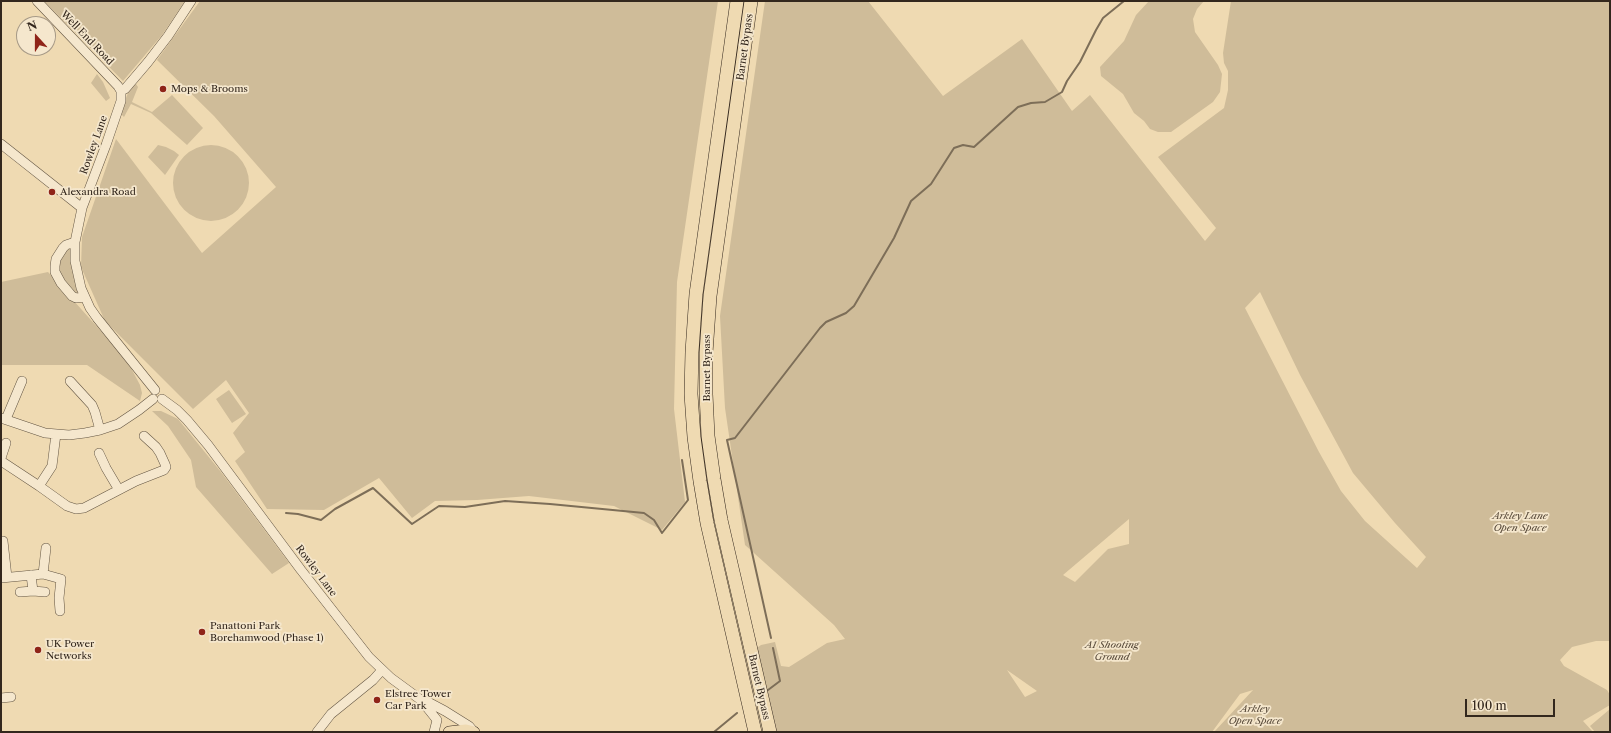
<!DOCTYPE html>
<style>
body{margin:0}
#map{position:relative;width:1611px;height:733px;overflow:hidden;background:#efdab2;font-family:"Libre Caslon Text",serif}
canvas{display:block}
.frame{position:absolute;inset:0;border:2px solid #33271d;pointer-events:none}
.north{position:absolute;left:16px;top:16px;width:40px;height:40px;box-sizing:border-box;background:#f5e7cd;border:1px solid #a79a87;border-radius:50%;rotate:339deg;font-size:11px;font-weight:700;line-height:16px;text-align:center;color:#33271d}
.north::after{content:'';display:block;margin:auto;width:14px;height:18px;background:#8f2418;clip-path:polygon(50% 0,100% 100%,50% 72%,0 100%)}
.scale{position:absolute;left:1465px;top:699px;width:90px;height:18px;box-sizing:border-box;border:2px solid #33271d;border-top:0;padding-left:5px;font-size:12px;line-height:14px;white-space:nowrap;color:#33271d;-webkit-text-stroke:3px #f5e7cd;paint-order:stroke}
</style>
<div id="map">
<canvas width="1611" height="733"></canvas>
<div class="frame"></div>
<div class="north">N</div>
<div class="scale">100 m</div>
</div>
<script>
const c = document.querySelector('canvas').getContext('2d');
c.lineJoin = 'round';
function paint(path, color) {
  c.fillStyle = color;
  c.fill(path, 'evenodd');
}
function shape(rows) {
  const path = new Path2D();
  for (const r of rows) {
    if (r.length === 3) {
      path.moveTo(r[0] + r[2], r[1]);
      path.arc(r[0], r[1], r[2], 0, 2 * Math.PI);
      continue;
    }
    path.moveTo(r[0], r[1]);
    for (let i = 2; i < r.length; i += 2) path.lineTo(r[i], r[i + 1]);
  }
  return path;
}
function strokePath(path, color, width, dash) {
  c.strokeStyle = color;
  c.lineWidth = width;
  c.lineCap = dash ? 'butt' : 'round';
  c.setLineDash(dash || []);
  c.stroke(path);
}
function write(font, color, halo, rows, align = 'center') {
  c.font = font + ' "Libre Caslon Text",serif';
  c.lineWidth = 3.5;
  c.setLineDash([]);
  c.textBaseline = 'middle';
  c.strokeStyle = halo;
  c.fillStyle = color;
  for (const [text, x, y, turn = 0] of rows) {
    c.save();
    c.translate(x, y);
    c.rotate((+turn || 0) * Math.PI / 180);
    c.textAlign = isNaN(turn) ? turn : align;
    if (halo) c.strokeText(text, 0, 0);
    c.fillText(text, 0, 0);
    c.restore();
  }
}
const green = shape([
 [44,1,185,1,162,35,123,81],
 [200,1,718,1,677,282,674,409,685,502,662,530,614,506,529,496,477,500,435,501,412,518,379,478,324,510,267,509,235,461,245,452,233,433,249,413,226,380,193,409,105,321,81,267,82,237,116,139,202,253,276,187,214,116,157,60],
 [765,1,868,1,943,96,1022,39,1072,111,1090,95,1205,241,1216,228,1158,157,1224,108,1228,90,1228,71,1224,63,1223,53,1231,1,1610,1,1610,641,1596,641,1572,647,1560,660,1564,666,1607,690,1610,695,1610,705,1583,721,1593,732,1214,732,1253,690,1240,694,1212,732,774,732,757,648,761,645,775,642,781,666,789,667,827,643,845,639,834,625,745,545,725,408,720,316],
 [1260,292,1300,375,1353,473,1395,523,1426,557,1417,568,1365,521,1341,491,1319,452,1245,308],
 [1129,519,1129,544,1108,549,1075,582,1063,575],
 [1007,670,1037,691,1025,697],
 [1149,1,1204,1,1197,9,1193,19,1195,32,1218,65,1222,74,1220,92,1213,102,1171,132,1158,132,1150,129,1144,121,1134,113,1123,94,1101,76,1100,67,1124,41,1136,15],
 [97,74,103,82,110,98,106,101,91,83],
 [136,84,138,87,132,102,152,112,172,95,203,128,187,145,151,113,131,104,124,117,120,113,128,93,133,85],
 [158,145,166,147,174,151,179,155,165,175,148,157],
 [211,183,38],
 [71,248,79,293,76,295,58,273,58,264,65,249],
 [48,272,116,348,131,368,140,385,142,393,140,401,87,365,1,365,1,282],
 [229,390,246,414,232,423,216,399],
 [152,411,161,411,178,419,221,472,289,563,272,574,196,487,191,460,168,426],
 [1610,709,1610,732,1595,732,1590,726]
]);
const stream = shape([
 [286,513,298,514,321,520,335,509,373,488,412,524,439,506,465,507,505,501,550,504,644,513,654,520,662,533,688,500,682,460],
 [771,638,727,440,735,438,820,328,826,322,846,313,854,306,894,238,911,201,931,184,954,148,963,145,974,147,1018,107,1031,103,1045,102,1062,92,1067,81,1080,62,1096,30,1103,18,1124,1],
 [768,690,780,681,773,648],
 [714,732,737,713]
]);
const minor = shape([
 [37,1,118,86,121,91,121,101,106,145,82,208,75,242,75,261,81,288,90,308,97,318,155,390],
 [121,91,125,89,148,62,168,36,191,1],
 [1,144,82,208],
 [75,242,66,245,63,248,56,259,55,266,55,272,61,283,72,296,76,298,85,297],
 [70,381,92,405,95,412,100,430],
 [162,399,177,410,187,420,208,445,301,570,369,657,391,678,421,700,428,702,445,711,469,726,474,732],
 [1,418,45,433,69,435,85,433,100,430,118,424,139,410,153,399],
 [6,419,22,381],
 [56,434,52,466,39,486,67,506,76,509,84,508,136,481,164,470,166,467,165,464,160,453,156,447,144,436],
 [99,453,106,468,119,490],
 [1,458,6,443],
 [1,461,39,486],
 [3,541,7,577],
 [43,574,46,548],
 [1,578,43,574,61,579,59,598,60,611],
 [33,591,45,592],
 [20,592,33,591,31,575],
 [1,698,11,697],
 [421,700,437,720,434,732],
 [317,732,331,714,373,680,382,670]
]);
const major = shape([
 [449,732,466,730,474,732]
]);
const highway = shape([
 [737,1,696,294,692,352,691,394,694,437,700,481,707,523,755,732],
 [751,1,710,296,706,353,706,394,708,436,714,479,721,520,770,732]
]);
const markers = [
 [163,89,4,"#8f2418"],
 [52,192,4,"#8f2418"],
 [202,632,4,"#8f2418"],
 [38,650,4,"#8f2418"],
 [377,700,4,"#8f2418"]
];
const streetNames = [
 ["Well End Road",87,38,46],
 ["Barnet Bypass",745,47,-82],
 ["Rowley Lane",94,145,-70],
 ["Barnet Bypass",707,368,-90],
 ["Rowley Lane",316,571,53],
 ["Barnet Bypass",759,687,77]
];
const poiNames = [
 ["Mops & Brooms",171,89],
 ["Alexandra Road",60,192],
 ["Panattoni Park",210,626],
 ["Borehamwood (Phase 1)",210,638],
 ["UK Power",46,644],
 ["Networks",46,656],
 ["Elstree Tower",385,694],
 ["Car Park",385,706]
];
const parkNames = [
 ["Arkley Lane",1520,516],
 ["Open Space",1520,528],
 ["A1 Shooting",1112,645],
 ["Ground",1112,657],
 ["Arkley",1255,709],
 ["Open Space",1255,721]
];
paint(green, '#cfbc99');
strokePath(stream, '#7d6e58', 2);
strokePath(minor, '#625442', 10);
strokePath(major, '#33271d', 12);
strokePath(highway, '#33271d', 14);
strokePath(minor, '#f5e7cd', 9);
strokePath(major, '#efdab2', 11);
strokePath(highway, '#efdab2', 13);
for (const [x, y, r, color] of markers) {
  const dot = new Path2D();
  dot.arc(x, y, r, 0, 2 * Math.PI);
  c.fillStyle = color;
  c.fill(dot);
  strokePath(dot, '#f5e7cd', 1.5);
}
write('10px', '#33271d', '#f5e7cd', streetNames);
write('10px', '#33271d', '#f5e7cd', poiNames, 'left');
write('italic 10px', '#5a4c3c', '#f5e7cd', parkNames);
</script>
